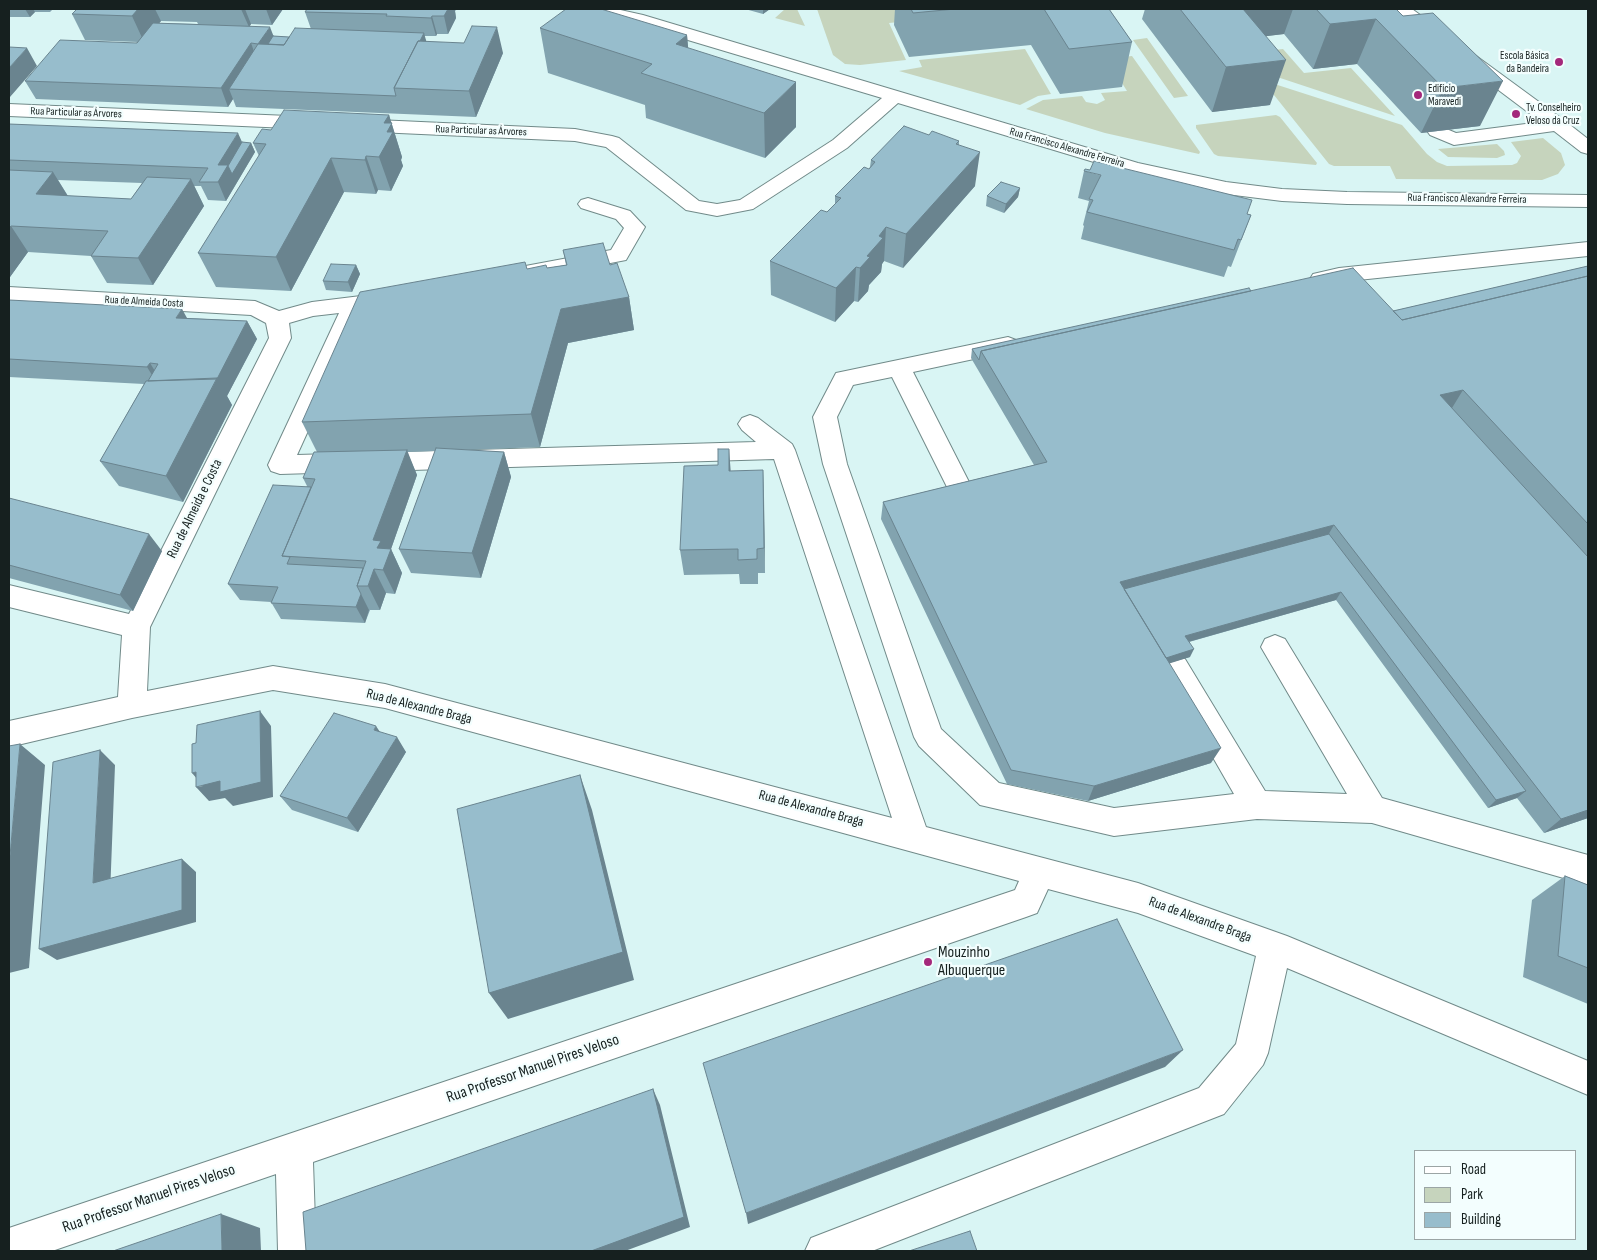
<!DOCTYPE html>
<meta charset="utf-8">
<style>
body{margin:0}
#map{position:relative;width:1597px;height:1260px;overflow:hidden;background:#d9f5f4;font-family:"Sofia Sans Condensed",sans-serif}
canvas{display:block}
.frame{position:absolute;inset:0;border:10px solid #16201f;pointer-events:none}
.legend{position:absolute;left:1414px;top:1150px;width:162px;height:90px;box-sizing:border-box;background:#f3fefe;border:1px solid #9ba5a5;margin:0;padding:6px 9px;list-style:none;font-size:15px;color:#16201f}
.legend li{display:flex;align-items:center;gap:10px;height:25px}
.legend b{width:25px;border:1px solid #9ba5a5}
</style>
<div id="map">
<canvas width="1597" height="1260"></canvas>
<div class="frame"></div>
<ul class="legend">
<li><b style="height:6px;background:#fff"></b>Road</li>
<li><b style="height:14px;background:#c6d4bd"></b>Park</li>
<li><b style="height:14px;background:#97bdcc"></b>Building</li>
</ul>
</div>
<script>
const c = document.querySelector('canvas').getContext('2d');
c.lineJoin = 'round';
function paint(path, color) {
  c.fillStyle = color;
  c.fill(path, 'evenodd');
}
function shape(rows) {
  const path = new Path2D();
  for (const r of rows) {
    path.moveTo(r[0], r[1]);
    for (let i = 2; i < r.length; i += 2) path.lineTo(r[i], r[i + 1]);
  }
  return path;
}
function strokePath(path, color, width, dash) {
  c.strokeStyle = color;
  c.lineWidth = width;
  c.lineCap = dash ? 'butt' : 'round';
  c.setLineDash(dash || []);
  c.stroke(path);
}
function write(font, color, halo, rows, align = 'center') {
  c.font = font + ' "Sofia Sans Condensed",sans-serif';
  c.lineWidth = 4.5;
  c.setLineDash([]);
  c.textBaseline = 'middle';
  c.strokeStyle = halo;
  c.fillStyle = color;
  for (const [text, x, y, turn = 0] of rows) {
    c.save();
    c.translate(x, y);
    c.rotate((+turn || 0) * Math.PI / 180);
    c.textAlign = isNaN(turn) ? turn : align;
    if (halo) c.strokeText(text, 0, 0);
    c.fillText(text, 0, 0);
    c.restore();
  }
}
const green = shape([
 [785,9,797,9,805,26,775,18],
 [817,9,1031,9,889,23,906,60,860,65,845,64,833,55],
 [1147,38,1188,96,1174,98,1133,40],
 [1025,49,1051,94,1038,96,1020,105,899,71,922,67,919,60],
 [1283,49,1304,73,1351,68,1395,116,1253,69,1240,54],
 [1132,56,1200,152,1199,154,1105,133,1026,109,1043,100,1082,96,1086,102,1097,104,1105,100,1101,93,1127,91,1107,59],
 [1262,80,1402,125,1427,154,1437,162,1447,166,1512,165,1517,163,1521,156,1511,142,1543,138,1561,153,1565,165,1558,174,1542,180,1396,179,1390,166,1334,166,1329,164],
 [1276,115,1280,117,1317,163,1316,165,1218,156,1214,154,1196,128,1196,125],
 [1497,144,1504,151,1505,155,1497,158,1448,157,1438,149]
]);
const minor = shape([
 [588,9,616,9,643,15,1138,163,1226,182,1282,189,1347,192,1588,195,1588,207,1347,204,1282,201,1226,194,1127,172,898,103,847,148,753,209,717,216,686,210,606,147,575,141,355,131,348,129,346,125,348,121,355,119,575,129,612,136,619,138,699,201,717,204,740,200,833,140,882,98,631,23,590,13,588,9],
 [1394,9,1412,9,1565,121,1588,139,1588,154,1581,152,1554,131,1454,145,1430,135,1427,131,1430,127,1437,125,1456,133,1541,122,1396,13,1394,9],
 [9,104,312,117,319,119,321,123,319,127,312,129,9,116,9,104],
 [588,198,630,211,645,227,626,260,512,282,504,280,501,275,504,270,611,250,624,228,616,219,581,208,578,204,581,200,588,198],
 [1588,242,1588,256,1339,282,1321,286,1313,284,1310,279,1313,274,1339,268,1588,242],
 [9,287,255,301,279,311,312,302,369,295,377,297,380,302,377,307,363,310,297,455,756,442,742,430,738,424,742,418,750,415,758,418,792,444,795,450,926,827,1138,883,1287,936,1588,1061,1588,1095,1287,968,1268,1053,1263,1065,1224,1114,872,1251,805,1251,811,1238,1199,1088,1236,1044,1256,956,1138,913,1048,889,1037,913,1026,917,313,1162,316,1251,278,1251,276,1174,52,1251,9,1251,9,1228,1015,890,1019,881,385,708,273,690,132,718,9,747,9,721,118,697,122,635,9,607,9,585,129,614,269,338,266,323,251,315,9,301,9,287],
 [339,313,268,465,271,471,280,474,774,459,892,818,385,684,273,666,147,691,150,627,291,338,289,323,313,316,339,313],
 [1008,337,1016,340,1019,345,1016,350,913,372,969,482,966,489,957,491,948,489,892,377,853,385,837,417,847,464,941,729,999,783,1114,808,1234,794,1161,667,1165,659,1175,655,1185,659,1265,791,1347,794,1261,647,1265,639,1275,635,1285,639,1382,798,1588,855,1588,885,1372,823,1257,819,1114,836,980,805,919,746,914,737,823,464,813,417,836,373,1008,337]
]);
const wall = shape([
 [9,9,53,9,50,12,35,12,30,17,9,17],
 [77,9,283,9,272,25,251,24,250,26,274,36,289,37,311,29,305,12,307,9,456,9,455,11,456,18,448,34,437,34,436,36,424,36,426,41,503,53,476,117,236,107,233,99,228,107,36,99,25,81,138,42,85,40,72,14],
 [161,21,197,22,198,24,159,23],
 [745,9,770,9,763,14],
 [895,9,1109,9,1132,42,1122,87,1060,94,1031,45,909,57,894,25],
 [1145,9,1396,9,1480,126,1421,133,1357,64,1313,69,1284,34,1266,36,1270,105,1212,112,1142,19],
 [540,28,687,35,688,48,796,127,765,158,646,118,645,105,548,73],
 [389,115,402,157,401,160,403,166,391,191,378,190,376,194,344,192,291,291,216,287,198,253,259,156,253,143,271,130],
 [9,124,251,143,255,152,226,201,208,200,201,186,194,186,204,206,153,285,107,283,91,256,28,252,10,277,9,277],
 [58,180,142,183,131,199,68,196],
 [929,135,959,141,959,145,975,186,903,268,884,261,882,264,881,272,869,285,868,291,858,302,854,301,835,322,771,295,770,261,827,212,835,204,835,196,869,169,870,167,871,160],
 [1084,171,1251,215,1231,267,1228,266,1224,277,1081,239,1084,226,1083,225,1089,201,1078,198],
 [1020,188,1018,197,1004,213,986,206,987,196],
 [563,250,610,265,629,297,634,330,568,343,540,447,465,450,504,452,511,477,481,578,411,573,399,549,435,451,407,452,417,475,391,549,402,573,395,594,386,593,380,610,370,610,365,623,281,619,271,602,240,600,228,584,307,486,303,478,317,452,302,422,527,269,547,268,566,265],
 [356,265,360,274,352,292,326,290,323,281],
 [1588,266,1588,818,1544,833,1517,798,1488,808,1336,600,1189,642,1190,657,1169,663,1211,763,1088,801,1007,784,881,519,883,502,1034,465,971,358,972,349,1251,291,1393,311],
 [9,300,187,318,247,321,257,339,227,396,232,405,183,502,119,486,100,461,144,384,9,377],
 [763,470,765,573,758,573,758,584,740,584,739,574,684,575,680,550],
 [9,498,162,551,133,611,9,578],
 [380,732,406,752,358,832,292,810,280,796],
 [1565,876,1588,885,1588,1004,1523,977,1532,900]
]);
const shadedWall = shape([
 [25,9,33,9,35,12,30,17],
 [138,9,155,9,161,21,144,42,132,16],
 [241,9,245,9,251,24,249,27],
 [266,9,283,9,272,25],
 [448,9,456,9,455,11,456,18,448,34,444,16],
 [763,9,770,9,763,14],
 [1229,9,1293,9,1284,34,1219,42],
 [432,16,437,34,436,36,431,18],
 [1376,19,1357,64,1313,69,1330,24],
 [270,27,277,45,258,44],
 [497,27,503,53,476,117,469,91],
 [424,33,429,51,415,49],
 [687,35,691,80,676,44],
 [251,43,256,57,229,89,233,99,228,107,221,88],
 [27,48,37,66,10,97,9,96,9,68],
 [1286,60,1270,105,1212,112,1226,67],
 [1503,81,1480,126,1421,133,1443,88],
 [796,82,796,127,765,158,764,113],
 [389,115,402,157,401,160,403,166,391,191,379,157,384,123],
 [238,133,246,151,251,143,255,152,226,201,218,182,218,165],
 [980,152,975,186,903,268,906,234],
 [366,156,378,190,376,194,365,160],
 [331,158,344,192,291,291,276,257],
 [53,172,69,198,36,194],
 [191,179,204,206,153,285,138,258],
 [1020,188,1018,197,1004,213,1006,204],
 [11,226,28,252,10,277,9,276,9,228],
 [886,227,884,261,882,264,881,272,869,285,868,291,858,302,860,268,867,256,879,236],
 [356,265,360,274,352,292,348,282],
 [856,267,854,301,835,322,836,288],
 [629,297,634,330,568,343,540,447,531,414,561,309],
 [182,309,192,327,176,318],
 [247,321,257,339,227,396,232,405,183,502,166,476],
 [150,363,161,381,157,383,147,367],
 [1463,390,1452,408,1440,395],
 [729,449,731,475,729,471],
 [407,450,417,475,391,549,402,573,395,594,383,570,373,540],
 [504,452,511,477,481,578,472,553],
 [763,470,764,496,765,573,764,548],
 [1334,525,1324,542,1121,597,1120,582],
 [149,534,162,551,133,611,120,595],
 [374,569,386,593,380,610,368,586],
 [1341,592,1336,600,1181,644,1185,636],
 [361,594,369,610,365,623,356,607],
 [1194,649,1190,657,1155,668,1158,660],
 [260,711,271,726,273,797,233,806,225,798,209,801,196,787,203,786,192,773,196,772],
 [376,726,386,741,374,730],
 [397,737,406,752,358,832,347,818],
 [20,744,45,765,29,968,9,973,9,867],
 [1221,748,1211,763,1088,801,1094,786],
 [100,750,115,765,110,895,93,883],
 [580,775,592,810,634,980,508,1019,489,993],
 [1526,791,1517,798,1488,808,1496,800],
 [1588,810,1588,818,1544,833,1561,819],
 [182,859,196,872,196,922,57,960,39,949],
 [1183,1050,1165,1067,748,1224,746,1213],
 [653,1089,660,1105,690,1227,625,1251,591,1251],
 [221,1214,260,1228,261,1251,222,1251]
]);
const building = shape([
 [77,9,138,9,132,16,72,14,77,9],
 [307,9,448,9,444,16,432,16,431,18,386,16,387,14,305,12,307,9],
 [566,9,601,9,687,35,676,44,796,82,764,113,641,73,652,64,540,28,566,9],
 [911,9,955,9,913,13,911,9],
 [1044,9,1109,9,1132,42,1069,49,1044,9],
 [1180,9,1243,9,1286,60,1226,67,1180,9],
 [1316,9,1396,9,1403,16,1433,13,1503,81,1443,88,1376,19,1330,24,1316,9],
 [153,23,270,27,258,44,251,43,221,88,25,81,60,40,137,43,153,23],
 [472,26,497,27,469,91,394,88,418,41,464,43,472,26],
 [295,28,424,33,420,41,418,41,394,88,396,96,229,89,258,44,284,45,295,28],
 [273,36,289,37,284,45,268,44,273,36],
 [9,47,27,48,9,68,9,47],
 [284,110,389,115,384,123,392,123,387,132,393,132,379,157,366,156,365,160,331,158,276,257,198,253,266,144,253,143,262,129,271,130,284,110],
 [9,124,238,133,218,165,228,165,218,182,199,182,208,168,9,160,9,124],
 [904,126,929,135,932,131,959,141,956,144,980,152,906,234,886,227,879,236,883,238,867,256,870,257,860,268,856,267,836,288,770,261,821,210,827,212,841,198,835,196,864,167,869,169,875,162,871,160,904,126],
 [242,142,251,143,232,174,228,166,242,142],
 [1094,161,1252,200,1247,214,1251,215,1241,240,1238,239,1234,250,1087,212,1093,200,1089,199,1101,175,1084,171,1085,169,1090,170,1094,161],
 [9,170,53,172,36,194,131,199,147,177,191,179,138,258,91,256,108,231,11,226,9,228,9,170],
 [1001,182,1020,188,1006,204,987,196,1001,182],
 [603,243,610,265,617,263,629,297,561,309,531,414,302,422,360,292,525,262,527,269,546,265,547,268,567,265,563,250,603,243],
 [331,264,356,265,348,282,323,281,331,264],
 [1588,266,1588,276,1402,320,1393,311,1588,266],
 [1353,268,1402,320,1588,276,1588,524,1463,390,1440,395,1588,557,1588,810,1561,819,1334,525,1120,582,1221,748,1094,786,1011,770,883,502,1047,462,981,351,1353,268],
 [1249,288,1251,291,981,351,979,360,972,349,1249,288],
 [9,300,182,309,176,318,247,321,217,379,148,381,158,364,150,363,147,367,9,359,9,300],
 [217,378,166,476,100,461,146,381,217,378],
 [436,448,504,452,472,553,399,549,436,448],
 [718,449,729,449,729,471,763,470,764,548,757,549,757,559,738,560,738,549,680,550,684,466,718,465,718,449],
 [407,450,373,540,381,541,377,548,391,549,383,570,374,569,368,586,357,586,366,561,282,556,315,479,303,478,314,452,407,450],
 [273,485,311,487,282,556,290,557,287,564,363,568,357,586,361,594,356,607,271,603,278,587,228,584,273,485],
 [9,498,149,534,120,595,9,565,9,498],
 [1329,534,1526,791,1496,800,1341,592,1185,636,1194,649,1166,658,1124,589,1329,534],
 [260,711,261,782,220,792,220,781,196,787,196,772,192,773,192,744,196,743,197,725,260,711],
 [334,713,376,726,374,730,397,737,347,818,280,796,334,713],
 [20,744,9,867,9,746,20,744],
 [100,750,93,883,182,859,182,910,39,949,53,762,100,750],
 [580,775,623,952,489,993,457,809,580,775],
 [1565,876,1588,885,1588,968,1558,956,1565,876],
 [1117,919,1183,1050,746,1213,703,1063,1117,919],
 [653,1089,684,1217,591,1251,306,1251,303,1212,653,1089],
 [221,1214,222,1251,113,1251,221,1214],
 [970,1231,977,1251,909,1251,970,1231]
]);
const markers = [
 [1559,62,5,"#a4287b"],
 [1418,95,5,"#a4287b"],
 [1516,114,5,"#a4287b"],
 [928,962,5,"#a4287b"]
];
const farPoinames = [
 ["Escola Básica",1549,56,"right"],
 ["da Bandeira",1549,69,"right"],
 ["Edifício",1428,89],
 ["Maravedi",1428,102],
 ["Tv. Conselheiro",1526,108],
 ["Veloso da Cruz",1526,121]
];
const farStreetnames = [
 ["Rua Particular as Árvores",76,113,2],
 ["Rua Particular as Árvores",481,131,2],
 ["Rua Francisco Alexandre Ferreira",1067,148,16],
 ["Rua Francisco Alexandre Ferreira",1467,199,1],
 ["Rua de Almeida Costa",144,302,3]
];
const streetNames = [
 ["Rua de Almeida e Costa",195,509,-64],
 ["Rua de Alexandre Braga",419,707,14],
 ["Rua de Alexandre Braga",811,809,15],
 ["Rua de Alexandre Braga",1200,920,20]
];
const nearPoinames = [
 ["Mouzinho",938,953],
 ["Albuquerque",938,971]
];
const nearStreetnames = [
 ["Rua Professor Manuel Pires Veloso",533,1069,-19],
 ["Rua Professor Manuel Pires Veloso",149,1199,-19]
];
paint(green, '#c6d4bd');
strokePath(minor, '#718a89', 2);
paint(minor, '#fff');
paint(wall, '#82a3af');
paint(shadedWall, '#6a848f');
paint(building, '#97bdcc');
strokePath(building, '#6a848f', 1);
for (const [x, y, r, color] of markers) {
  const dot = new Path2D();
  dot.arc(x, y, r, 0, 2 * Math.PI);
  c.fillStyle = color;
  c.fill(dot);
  strokePath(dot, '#f3fefe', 2);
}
write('11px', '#16201f', '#f3fefe', farPoinames, 'left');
write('11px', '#16201f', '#f3fefe', farStreetnames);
write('14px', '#16201f', '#f3fefe', streetNames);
write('16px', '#16201f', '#f3fefe', nearPoinames, 'left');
write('16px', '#16201f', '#f3fefe', nearStreetnames);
</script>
